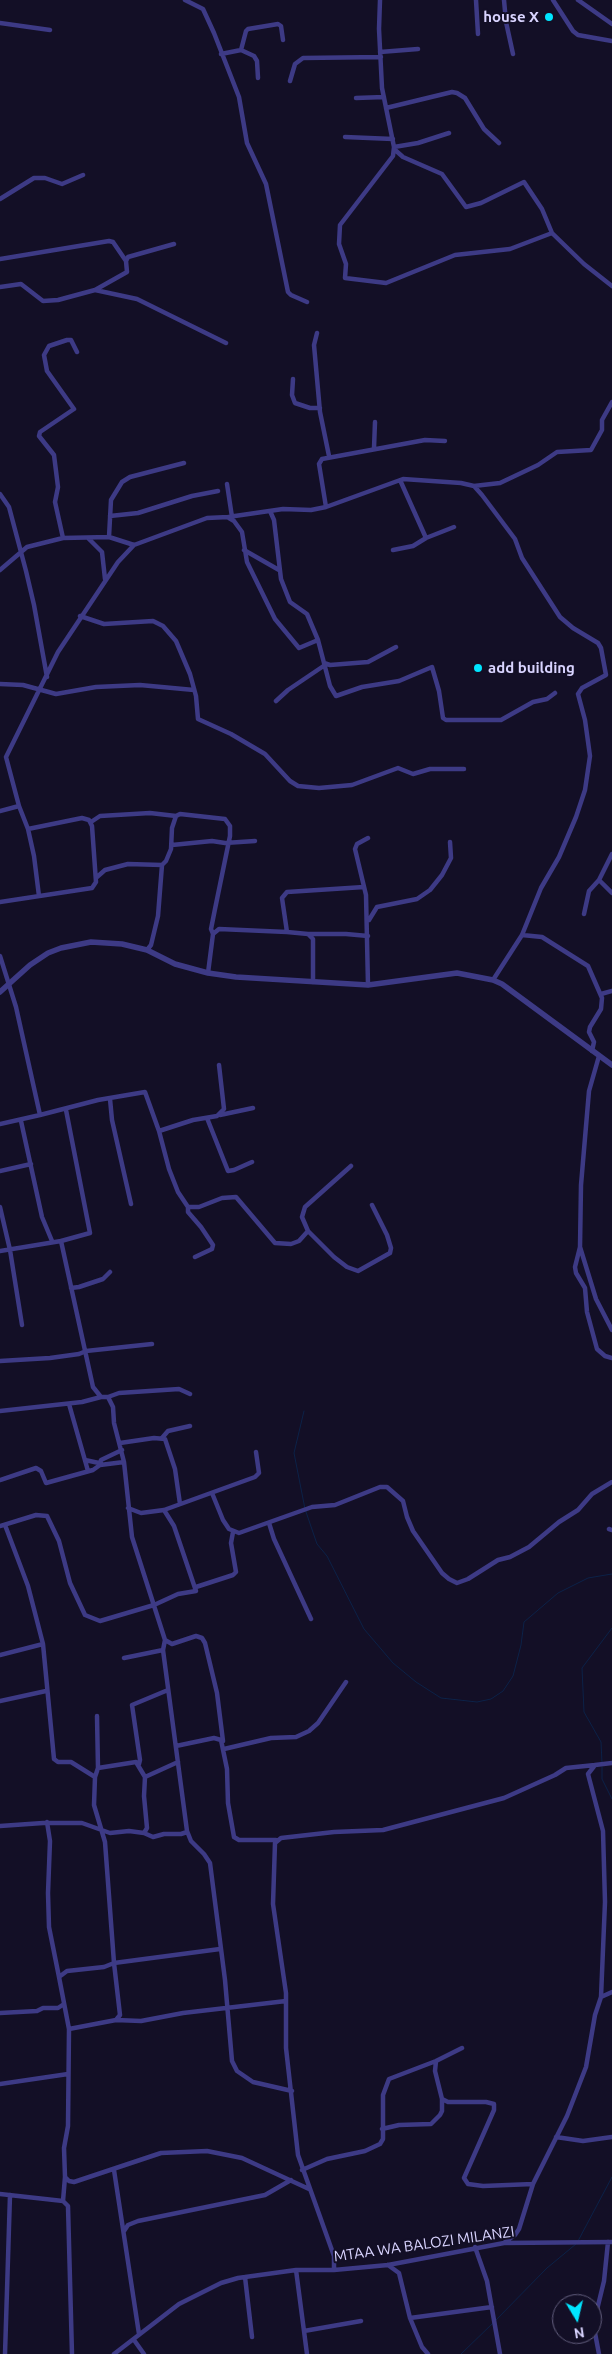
<!DOCTYPE html>
<style>
body{margin:0}
#map{position:relative;width:612px;height:2354px;overflow:hidden;background:#130f26;font-family:Ubuntu,sans-serif}
canvas{display:block}
.north{position:absolute;left:552px;top:2294px;width:50px;height:50px;box-sizing:border-box;background:#130f26;border:1px solid #625e7d;border-radius:50%;rotate:171deg;font-size:14px;font-weight:700;line-height:20px;text-align:center;color:#d9d4ff}
.north::after{content:'';display:block;margin:auto;width:18px;height:22px;background:#00e5ff;clip-path:polygon(50% 0,100% 100%,50% 72%,0 100%)}
</style>
<div id="map">
<canvas width="612" height="2354"></canvas>
<div class="north">N</div>
</div>
<script>
const c = document.querySelector('canvas').getContext('2d');
c.lineJoin = 'round';
function shape(rows) {
  const path = new Path2D();
  for (const r of rows) {
    path.moveTo(r[0], r[1]);
    for (let i = 2; i < r.length; i += 2) path.lineTo(r[i], r[i + 1]);
  }
  return path;
}
function strokePath(path, color, width, dash) {
  c.strokeStyle = color;
  c.lineWidth = width;
  c.lineCap = dash ? 'butt' : 'round';
  c.setLineDash(dash || []);
  c.stroke(path);
}
function write(font, color, halo, rows, align = 'center') {
  c.font = font + ' Ubuntu,sans-serif';
  c.lineWidth = 4;
  c.setLineDash([]);
  c.textBaseline = 'middle';
  c.strokeStyle = halo;
  c.fillStyle = color;
  for (const [text, x, y, turn = 0] of rows) {
    c.save();
    c.translate(x, y);
    c.rotate((+turn || 0) * Math.PI / 180);
    c.textAlign = isNaN(turn) ? turn : align;
    if (halo) c.strokeText(text, 0, 0);
    c.fillText(text, 0, 0);
    c.restore();
  }
}
const stream = shape([
 [304,1411,294,1453,305,1509,317,1544,327,1556,364,1629,393,1663,416,1682,441,1698,477,1702,491,1699,503,1691,513,1676,521,1645,524,1622,558,1593,588,1578,612,1574],
 [602,1763,601,1742,584,1712,582,1668,612,1628],
 [602,1767,602,1779,612,1799],
 [578,2241,612,2177],
 [496,2320,547,2268,576,2244],
 [461,2354,493,2323]
]);
const minor = shape([
 [185,0,203,9,214,33,239,97,247,143,266,184,288,292,291,295,307,302],
 [380,0,379,29,382,88,394,147,393,156,340,225,339,244,346,264,345,278,386,283,455,255,510,249,552,233],
 [476,0,478,34],
 [504,0,506,22,513,54],
 [553,0,573,31,578,35,612,41],
 [578,0,612,24],
 [0,23,50,30],
 [241,50,246,31,248,29,278,24,281,26,283,40],
 [380,52,418,49],
 [221,54,241,50,254,56,257,61,258,78],
 [290,81,295,64,303,58,381,57],
 [356,98,384,97],
 [386,108,452,92,457,93,465,98,484,129,499,143],
 [345,137,393,139],
 [394,147,418,143,449,133],
 [394,149,403,157,442,174,466,207,481,203,524,182,542,209,552,233,584,264,612,286],
 [0,199,34,178,45,178,62,184,83,175],
 [0,259,109,241,113,242,126,261],
 [0,287,21,284,43,301,58,300,95,290,127,272,126,261,128,257,174,244],
 [95,290,137,299,226,343],
 [317,333,314,345,320,412,329,456],
 [293,379,292,395,295,403,310,408,320,408],
 [374,448,375,422],
 [400,480,426,538],
 [227,484,232,517],
 [474,486,500,483,538,465,557,452,591,450,602,430,602,420,612,402],
 [0,494,9,507,26,571,34,605,47,677],
 [326,507,319,464,322,459,425,440,445,441],
 [270,511,274,520,281,579,290,602,307,614,318,640,324,663,330,665,368,662,396,647],
 [110,516,138,513,192,496,218,491],
 [229,518,234,521,242,532,247,562,275,619,299,648,318,640],
 [109,537,111,500,122,482,130,477,184,463],
 [63,538,55,502,58,487,54,455,39,436,40,432,74,409,47,371,44,355,49,346,67,340,71,340,77,352],
 [88,538,102,552,105,579],
 [244,550,279,570],
 [393,550,413,546,426,538,454,527],
 [0,570,27,547,63,538,109,537,134,545,207,518,228,517,283,509,311,510,326,507,403,479,461,483,474,486,482,495,515,539,522,558,560,617,573,628,598,643,601,648,606,675,582,688,578,694,585,720,590,756,585,790,576,817,559,857,541,888,522,935,493,980],
 [80,616,104,624,153,621,163,626,176,641,190,674,196,696,198,719,231,734,265,754,290,781,298,786,319,788,352,785,398,768,413,774,430,769,464,769],
 [324,663,330,686,336,696,362,687,399,681,432,667,439,691,443,718,446,720,501,720,533,702,547,699,555,693],
 [0,684,23,685,56,694,96,687,140,685,194,690],
 [276,701,288,690,325,665],
 [19,806,28,829,34,856,39,896],
 [0,811,19,806,6,757,58,652,118,562,134,545],
 [91,822,100,816,150,813,176,816],
 [172,845,212,841,225,843,255,841],
 [97,877,105,870,128,864,162,865,166,861,171,849,172,828,176,816,180,814,225,819,230,826,230,836,215,909,211,929,213,934],
 [599,880,612,893],
 [0,902,92,888,96,882,92,826,89,820,82,818,28,829],
 [584,914,589,891,599,880,612,854],
 [369,920,377,907,417,899,430,890,442,875,451,858,450,842],
 [287,932,282,898,287,892,364,887],
 [308,934,346,934,368,936],
 [522,935,542,937,588,966,602,998,601,1009,590,1027,589,1032,594,1042,592,1051],
 [147,950,151,945,158,916,162,865],
 [0,956,16,1007,40,1115,98,1100,145,1092,159,1131,193,1120,217,1116,224,1109,219,1065],
 [208,973,213,934,219,929,287,932,308,934,313,939,313,982],
 [368,985,366,895,355,849,357,844,368,838],
 [601,994,612,991],
 [599,1056,589,1091,581,1185,580,1247,575,1267,576,1273,585,1288,587,1312,597,1349,605,1356,612,1358],
 [110,1099,112,1120,131,1204],
 [220,1115,253,1108],
 [207,1118,228,1171,234,1170,252,1162],
 [21,1121,42,1217,52,1241],
 [0,1124,40,1115],
 [159,1131,169,1169,178,1192,188,1207,188,1212,201,1227,213,1245,212,1249,195,1257],
 [0,1171,31,1164],
 [0,1207,10,1250,22,1325],
 [188,1207,199,1207,222,1198,236,1197,275,1243,291,1244,299,1241,308,1231,302,1217,305,1207,351,1166],
 [308,1231,334,1257,347,1267,358,1271,390,1253,391,1248,387,1235,372,1205],
 [61,1241,90,1233,66,1110],
 [580,1247,596,1299,612,1330],
 [0,1251,61,1241,93,1387,101,1397,108,1397,113,1407,114,1423,124,1462,132,1537,165,1640,163,1650,187,1831,191,1841,204,1854,210,1863,225,1980,232,2061,237,2071,253,2082,292,2091],
 [71,1288,79,1287,103,1279,110,1272],
 [0,1361,50,1358,79,1354,86,1351,152,1344],
 [108,1397,119,1393,179,1389,190,1394],
 [69,1404,88,1471],
 [0,1411,82,1402,101,1397],
 [162,1438,168,1431,190,1426],
 [120,1443,154,1438,165,1439,175,1469,180,1504],
 [85,1460,99,1463],
 [100,1465,101,1460,122,1450],
 [0,1480,36,1468,41,1471,46,1483,93,1470,100,1465,124,1462],
 [212,1493,223,1520,229,1529,239,1533,312,1507,335,1505,380,1487,387,1487,403,1501,407,1517,413,1531,442,1573,449,1579,457,1583,468,1579,498,1560,510,1557,529,1547,559,1522,578,1510,592,1494,612,1482],
 [128,1508,141,1513,164,1510,255,1477,259,1473,256,1452],
 [269,1523,274,1539,311,1619],
 [5,1525,28,1586,43,1644,54,1759,58,1762,71,1762,95,1777,94,1805,105,1842,114,1963,104,1967,67,1971,59,1977,69,2029,68,2126,64,2148,65,2177,69,2181,74,2182,161,2153,207,2151,242,2158,309,2189],
 [0,1526,36,1515,47,1516,59,1541,70,1583,85,1615,100,1621,154,1605,178,1594,196,1591,174,1526,164,1510],
 [609,1529,612,1530],
 [196,1587,233,1575,236,1572,231,1543,233,1532],
 [165,1640,172,1644,196,1636,202,1638,205,1643,217,1693,223,1741],
 [0,1655,43,1644],
 [124,1658,163,1650],
 [0,1701,46,1691],
 [176,1746,214,1738,221,1740,227,1769,228,1803,234,1837,239,1840,276,1840],
 [224,1749,271,1738,296,1737,309,1731,318,1723,346,1682],
 [139,1764,140,1760,132,1705,168,1690],
 [98,1768,136,1762,145,1777],
 [95,1777,98,1768,97,1716],
 [47,1822,50,1841,48,1893,49,1927,59,1977],
 [0,1826,43,1823,82,1823,110,1833,129,1831,144,1833,147,1828,144,1796,145,1777,178,1762],
 [144,1833,153,1837,164,1834,181,1834,187,1832],
 [601,1997,612,1992],
 [0,2013,37,2011,43,2008,58,2008,64,2004],
 [116,2020,120,2015,114,1963,220,1949],
 [69,2029,116,2020,141,2021,183,2013,286,2001],
 [0,2084,68,2074],
 [442,2099,448,2102,486,2102,494,2104,494,2110,464,2178,468,2184,483,2186,533,2184],
 [382,2129,399,2125,431,2124,440,2115,442,2111,442,2099,435,2071,436,2061],
 [556,2137,583,2141,612,2137],
 [114,2170,139,2334],
 [302,2170,327,2159,365,2151,380,2144,383,2139,383,2095,389,2079,436,2061,462,2048],
 [0,2194,63,2201,68,2206,72,2354],
 [63,2201,65,2177],
 [124,2231,128,2225,138,2221,265,2195,291,2180],
 [505,2242,515,2235,519,2229,533,2184,567,2116,586,2067,595,2015,601,1997,605,1902,603,1831,588,1774,595,1765,612,1763],
 [475,2247,487,2281,500,2354],
 [388,2265,399,2273,410,2318,422,2347,428,2354],
 [296,2270,307,2354],
 [334,2270,334,2256,298,2155,286,2048,286,1993,273,1904,275,1843,281,1838,334,1832,383,1830,504,1798,555,1775,566,1768,595,1765],
 [245,2277,252,2337],
 [410,2318,492,2307],
 [304,2331,361,2321],
 [134,2340,144,2354],
 [5,2354,10,2195],
 [114,2354,179,2304,221,2283,238,2278,296,2270,334,2270,388,2265,504,2243,612,2242],
 [599,2354,595,2333,595,2318,604,2281,608,2242]
]);
const tertiary = shape([
 [0,992,30,965,48,953,61,948,91,942,122,944,147,950,175,964,208,973,236,977,368,985,457,973,493,980,502,984,612,1065]
]);
const markers = [
 [549,17,5,"#00e5ff"],
 [478,668,5,"#00e5ff"]
];
const poiNames = [
 ["house X",539,17],
 ["add building",488,668,"left"]
];
const streetNames = [
 ["MTAA WA BALOZI MILANZI",424,2244,-8]
];
strokePath(stream, '#0c2248', 1);
strokePath(minor, '#3d3a85', 4.5);
strokePath(tertiary, '#3d3a85', 5.5);
for (const [x, y, r, color] of markers) {
  const dot = new Path2D();
  dot.arc(x, y, r, 0, 2 * Math.PI);
  c.fillStyle = color;
  c.fill(dot);
  strokePath(dot, '#130f26', 2);
}
write('bold 15px', '#d9d4ff', '#130f26', poiNames, 'right');
write('15px', '#d9d4ff', '#130f26', streetNames);
</script>
